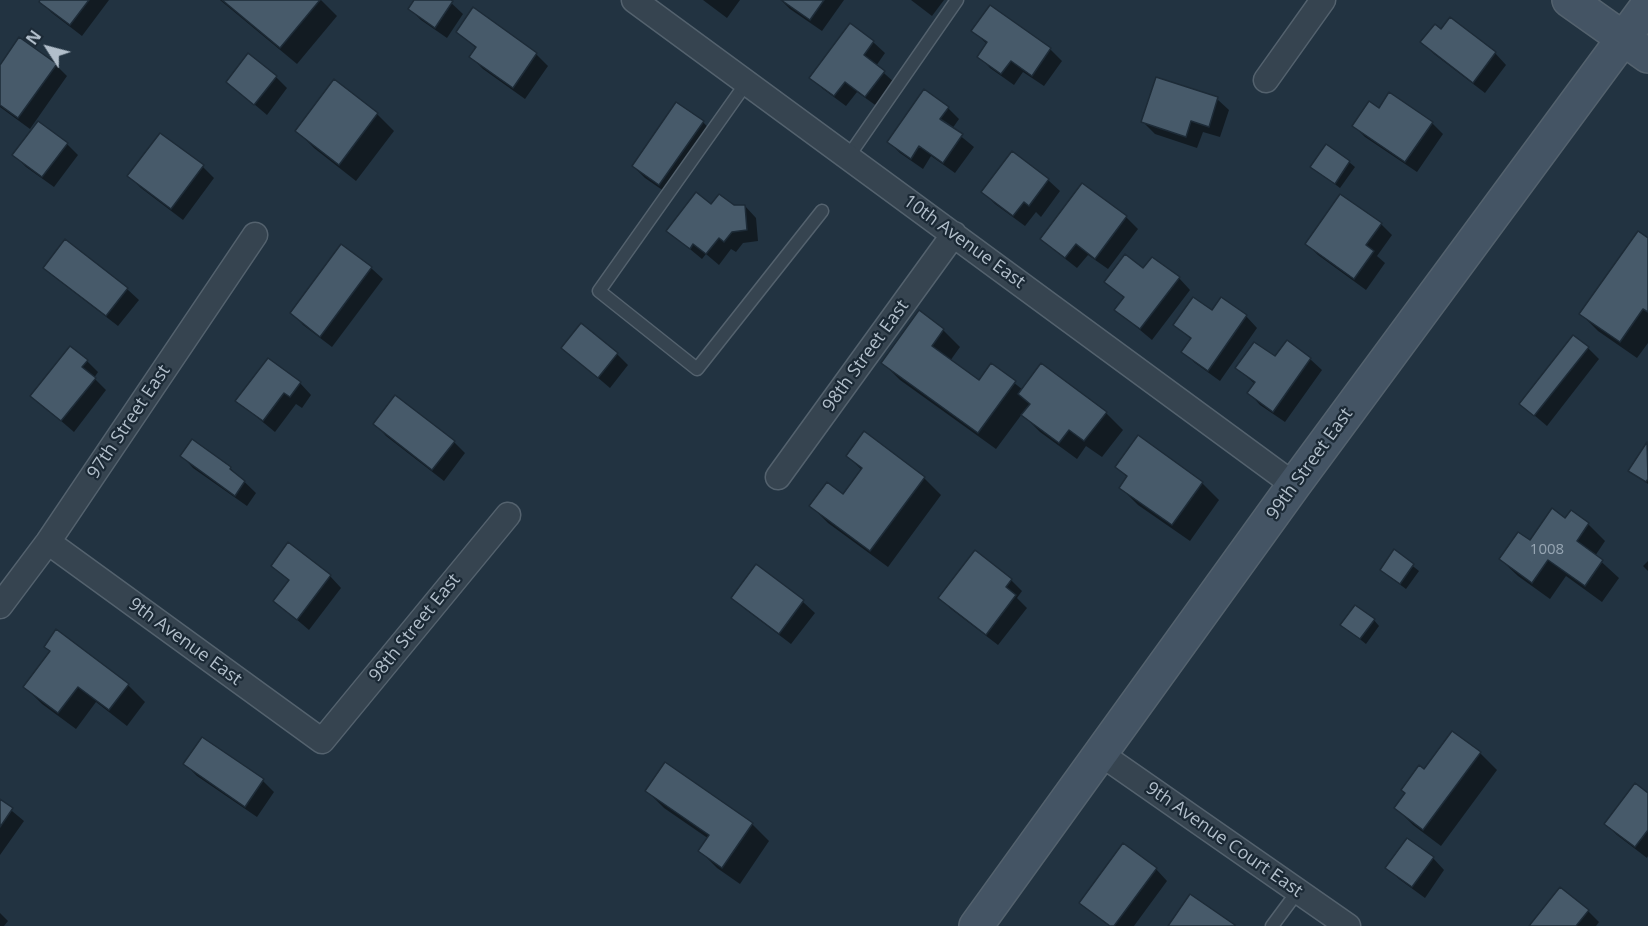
<!DOCTYPE html>
<style>
body{margin:0}
#map{position:relative;width:1648px;height:926px;overflow:hidden;background:#223341;font-family:"Open Sans",sans-serif}
canvas{display:block}
.north{position:absolute;left:18px;top:18px;width:60px;height:60px;-webkit-text-stroke:4px #1b2935;paint-order:stroke;rotate:306deg;font-size:16px;font-weight:700;line-height:24px;text-align:center;color:#b2bfcb}
.north::after{content:'';display:block;margin:auto;width:21px;height:27px;background:#b2bfcb;clip-path:polygon(50% 0,100% 100%,50% 72%,0 100%)}
</style>
<div id="map">
<canvas width="1648" height="926"></canvas>
<div class="north">N</div>
</div>
<script>
const c = document.querySelector('canvas').getContext('2d');
c.lineJoin = 'round';
function paint(path, color) {
  c.fillStyle = color;
  c.fill(path, 'evenodd');
}
function shape(rows) {
  const path = new Path2D();
  for (const r of rows) {
    path.moveTo(r[0], r[1]);
    for (let i = 2; i < r.length; i += 2) path.lineTo(r[i], r[i + 1]);
  }
  return path;
}
function strokePath(path, color, width, dash) {
  c.strokeStyle = color;
  c.lineWidth = width;
  c.lineCap = dash ? 'butt' : 'round';
  c.setLineDash(dash || []);
  c.stroke(path);
}
function write(font, color, halo, rows, align = 'center') {
  c.font = font + ' "Open Sans",sans-serif';
  c.lineWidth = 4.5;
  c.setLineDash([]);
  c.textBaseline = 'middle';
  c.strokeStyle = halo;
  c.fillStyle = color;
  for (const [text, x, y, turn = 0] of rows) {
    c.save();
    c.translate(x, y);
    c.rotate((+turn || 0) * Math.PI / 180);
    c.textAlign = isNaN(turn) ? turn : align;
    if (halo) c.strokeText(text, 0, 0);
    c.fillText(text, 0, 0);
    c.restore();
  }
}
const shadow = shape([
 [42,0,109,0,82,36,52,13,41,2],
 [220,0,321,0,337,16,297,64],
 [414,0,448,0,463,14,447,38,421,20,410,9,415,1],
 [703,0,740,0,727,18],
 [781,0,844,0,822,31,790,9],
 [911,0,944,0,932,16],
 [990,7,1050,49,1062,61,1044,86,1023,72,1014,85,990,68,979,56,987,44,973,31],
 [473,10,536,54,548,66,525,99,483,69,471,57,477,49,458,32],
 [1450,19,1495,53,1506,65,1485,93,1434,54,1422,42,1442,31],
 [873,42,885,53,876,66,895,83,878,107,857,92,846,106,823,89,811,78],
 [56,65,67,76,30,129,0,107,0,67],
 [276,77,287,88,267,115,228,82],
 [334,81,377,114,394,131,356,181,314,148,297,131],
 [1217,99,1229,110,1220,137,1203,132,1197,148,1155,134,1143,122],
 [948,108,959,119,952,129,974,147,955,173,931,156,923,169,900,153,889,142],
 [1379,110,1432,123,1443,134,1417,172,1365,137,1354,126],
 [703,122,714,134,671,196,645,178,633,166],
 [67,144,78,155,54,187,26,167,14,155],
 [1349,162,1355,167,1340,188,1312,167],
 [203,167,214,178,183,220,141,188,129,176],
 [1048,180,1060,191,1041,217,1036,212,1025,226,995,204,983,192],
 [1083,185,1126,217,1138,229,1108,269,1088,255,1077,268,1054,250,1042,239],
 [745,206,756,218,758,241,743,243,736,252,731,249,719,265,706,254,702,259,668,231,712,207],
 [1381,224,1392,235,1377,256,1385,263,1366,290,1318,255,1307,244],
 [1648,240,1648,343,1637,358,1598,331,1581,314],
 [45,268,127,289,139,300,118,326,57,279],
 [371,268,383,279,332,347,303,325,292,313],
 [1144,270,1179,278,1190,290,1152,340,1116,310,1125,298,1106,282],
 [920,313,943,330,960,347,950,361,980,382,992,365,1023,390,1106,413,1123,430,1102,457,1086,446,1077,459,1040,432,1022,414,996,449,900,380,883,363],
 [1212,313,1246,316,1257,328,1220,381,1195,363,1183,352,1192,340,1175,325],
 [563,348,617,354,628,365,610,388],
 [1588,348,1599,359,1547,426,1521,404],
 [1275,358,1310,359,1322,370,1285,422,1260,405,1249,393,1255,384,1237,368],
 [268,360,300,383,311,395,302,408,296,404,275,432,237,401],
 [87,361,98,372,94,378,106,390,74,432,32,396],
 [375,424,454,442,465,453,444,481,386,436],
 [1648,444,1648,484,1630,470],
 [182,456,230,468,256,493,247,506,193,468],
 [847,456,924,478,941,495,888,567,828,523,811,506,843,496,862,470],
 [1117,467,1202,483,1219,500,1190,541,1138,505,1121,488,1128,478],
 [1571,512,1588,524,1605,541,1595,556,1619,578,1602,602,1566,576,1550,599,1518,576,1500,559,1566,520],
 [288,545,330,576,341,588,309,630,275,601,290,581,273,566],
 [1395,552,1419,571,1406,589,1387,575],
 [1648,561,1648,571,1643,566],
 [757,566,803,602,815,613,791,644,745,609,733,598],
 [1011,580,1022,591,1017,598,1027,608,998,645,951,609,940,598],
 [1374,620,1379,626,1366,644,1342,625],
 [128,685,145,702,127,726,96,702,76,729,42,704,25,687],
 [202,739,263,781,274,792,257,817,197,776,185,764],
 [1480,753,1497,770,1441,846,1413,825,1396,808,1424,771],
 [647,791,752,824,769,841,740,884,717,868,700,851,709,839,664,808],
 [1648,795,1648,856,1647,858,1617,835,1606,824],
 [0,801,24,821,0,855],
 [1433,858,1444,870,1425,898,1399,879,1387,868],
 [1156,869,1167,881,1134,926,1109,926,1081,902],
 [1588,911,1599,922,1596,926,1531,926],
 [0,913,8,921,4,926,0,926]
]);
const building = shape([
 [40,0,89,0,70,25,39,2,40,0],
 [222,0,320,0,280,48,222,0],
 [414,0,451,0,453,1,435,28,408,9,414,0],
 [781,0,824,0,810,20,781,0],
 [990,5,1051,48,1032,76,1011,61,1001,74,977,57,987,42,971,31,990,5],
 [473,7,537,53,513,88,469,57,476,47,456,32,473,7],
 [1450,17,1496,52,1473,83,1420,42,1435,24,1441,29,1450,17],
 [850,23,874,41,864,55,885,71,865,97,845,82,834,96,809,78,850,23],
 [19,37,57,64,18,118,0,105,0,65,19,37],
 [248,53,277,76,254,105,226,82,248,53],
 [1156,77,1218,97,1209,127,1191,121,1186,137,1141,122,1156,77],
 [334,79,378,113,339,165,295,131,334,79],
 [924,89,949,107,940,119,963,134,943,163,919,146,911,159,887,142,924,89],
 [1389,92,1433,122,1405,162,1352,126,1369,101,1379,108,1389,92],
 [676,102,704,121,659,185,632,166,676,102],
 [38,121,68,143,42,177,12,155,38,121],
 [160,133,204,165,171,209,127,176,160,133],
 [1326,144,1350,161,1335,184,1310,167,1326,144],
 [1012,151,1049,179,1029,206,1024,202,1013,216,981,192,1012,151],
 [1082,183,1127,216,1095,259,1076,244,1065,258,1040,239,1082,183],
 [696,192,711,204,719,194,734,205,745,205,747,230,732,232,724,242,719,238,706,254,693,244,690,249,666,231,696,192],
 [1340,194,1382,223,1366,245,1374,251,1354,279,1305,244,1340,194],
 [1638,231,1648,238,1648,312,1643,309,1620,342,1579,314,1638,231],
 [65,239,128,288,106,316,43,268,65,239],
 [341,244,372,267,320,337,290,313,341,244],
 [1125,254,1143,268,1152,257,1180,277,1140,329,1114,310,1124,297,1104,282,1125,254],
 [1193,297,1212,310,1221,297,1247,315,1208,371,1181,352,1191,338,1173,325,1193,297],
 [919,310,944,329,932,346,979,380,991,363,1016,381,978,433,881,363,919,310],
 [581,323,618,353,598,378,561,348,581,323],
 [1573,335,1589,347,1534,416,1519,404,1573,335],
 [1287,340,1311,358,1273,412,1247,393,1255,382,1235,368,1254,342,1275,356,1287,340],
 [70,346,88,360,82,367,96,378,61,421,30,396,70,346],
 [268,358,301,382,290,397,284,393,263,421,235,401,268,358],
 [1041,363,1107,412,1084,441,1069,430,1059,443,1021,415,1030,404,1018,394,1041,363],
 [395,395,455,441,432,470,373,424,395,395],
 [864,431,925,477,870,551,809,506,827,482,843,494,862,468,846,456,864,431],
 [1138,435,1203,482,1172,525,1119,488,1127,476,1115,467,1138,435],
 [192,439,231,467,230,469,245,481,235,496,180,456,192,439],
 [1647,442,1648,479,1646,482,1628,471,1647,442],
 [1552,508,1565,518,1571,510,1589,523,1577,541,1603,560,1585,586,1548,560,1532,583,1499,559,1518,532,1530,540,1552,508],
 [288,542,331,575,297,620,273,601,289,580,271,566,288,542],
 [1394,549,1414,564,1400,584,1380,570,1394,549],
 [975,550,1012,579,1006,587,1016,595,986,635,938,598,975,550],
 [756,564,804,600,779,634,731,598,756,564],
 [1355,605,1375,619,1360,639,1340,625,1355,605],
 [56,629,129,684,109,710,78,687,58,713,23,687,50,651,44,647,56,629],
 [1452,731,1481,752,1423,830,1394,808,1405,793,1401,790,1419,765,1424,769,1452,731],
 [202,737,264,779,245,807,183,764,202,737],
 [665,762,753,823,722,868,698,851,709,835,645,791,665,762],
 [1635,783,1648,793,1648,830,1635,847,1604,824,1635,783],
 [0,799,13,808,0,827,0,799],
 [1407,838,1434,857,1412,887,1385,868,1407,838],
 [1123,843,1157,868,1114,926,1110,926,1079,903,1123,843],
 [1560,887,1589,910,1576,926,1529,926,1560,887],
 [1190,894,1235,925,1235,926,1168,926,1190,894]
]);
const lane = shape([
 [747,82,599,291,697,369,822,211],
 [848,157,957,0],
 [1272,926,1298,891]
]);
const street = shape([
 [634,0,1294,485],
 [1266,80,1323,0],
 [778,477,954,234],
 [48,542,322,741,508,515],
 [0,606,48,542,255,235],
 [1101,754,1348,926]
]);
const secondary = shape([
 [1569,0,1648,56],
 [976,926,1294,485,1648,5]
]);
const numberNames = [
 ["1008",1547,550]
];
const streetNames = [
 ["10th Avenue East",964,242,36],
 ["98th Street East",866,356,-54],
 ["97th Street East",129,422,-56],
 ["99th Street East",1310,464,-54],
 ["98th Street East",415,628,-51],
 ["9th Avenue East",185,642,36],
 ["9th Avenue Court East",1224,840,35]
];
paint(shadow, '#0007');
paint(building, '#475a6a');
strokePath(building, '#1d2b37', 1.5);
strokePath(lane, '#54626e', 15);
strokePath(street, '#54626e', 27);
strokePath(secondary, '#54626e', 36);
strokePath(lane, '#364450', 12);
strokePath(street, '#364450', 24);
strokePath(secondary, '#445464', 33);
write('15px', '#97a6b3', null, numberNames);
write('18px', '#b2bfcb', '#1b2935', streetNames);
</script>
